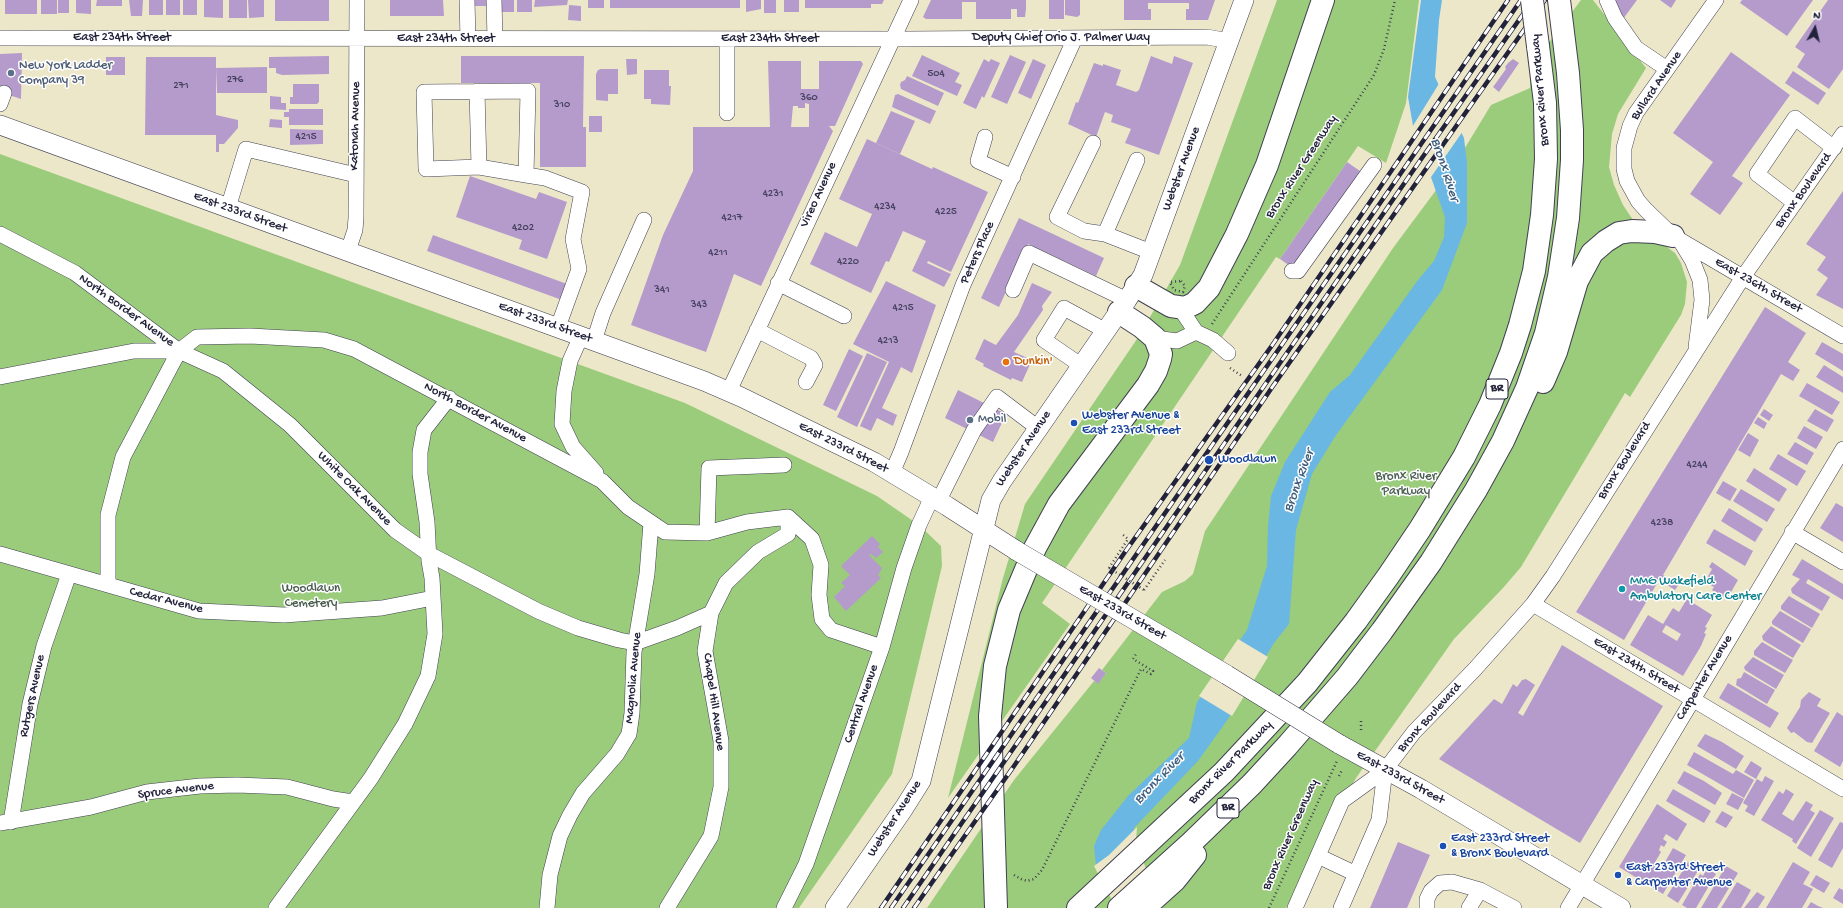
<!DOCTYPE html>
<style>
body{margin:0}
#map{position:relative;width:1843px;height:908px;overflow:hidden;background:#ede7c9;font-family:"Gochi Hand",sans-serif}
canvas{display:block}
.north{position:absolute;left:1795px;top:8px;width:40px;height:40px;-webkit-text-stroke:3px #fff;paint-order:stroke;rotate:8deg;font-size:11px;font-weight:700;line-height:16px;text-align:center;color:#22223b}
.north::after{content:'';display:block;margin:auto;width:14px;height:18px;background:#22223b;clip-path:polygon(50% 0,100% 100%,50% 72%,0 100%)}
</style>
<div id="map">
<canvas width="1843" height="908"></canvas>
<div class="north">N</div>
</div>
<script>
const c = document.querySelector('canvas').getContext('2d');
c.lineJoin = 'round';
function paint(path, color) {
  c.fillStyle = color;
  c.fill(path, 'evenodd');
}
function shape(rows) {
  const path = new Path2D();
  for (const r of rows) {
    path.moveTo(r[0], r[1]);
    for (let i = 2; i < r.length; i += 2) path.lineTo(r[i], r[i + 1]);
  }
  return path;
}
function strokePath(path, color, width, dash) {
  c.strokeStyle = color;
  c.lineWidth = width;
  c.lineCap = dash ? 'butt' : 'round';
  c.setLineDash(dash || []);
  c.stroke(path);
}
function write(font, color, halo, rows, align = 'center') {
  c.font = font + ' "Gochi Hand",sans-serif';
  c.lineWidth = 3;
  c.setLineDash([]);
  c.textBaseline = 'middle';
  c.strokeStyle = halo;
  c.fillStyle = color;
  for (const [text, x, y, turn = 0] of rows) {
    c.save();
    c.translate(x, y);
    c.rotate((+turn || 0) * Math.PI / 180);
    c.textAlign = isNaN(turn) ? turn : align;
    if (halo) c.strokeText(text, 0, 0);
    c.fillText(text, 0, 0);
    c.restore();
  }
}
const green = shape([
 [1277,0,1419,0,1406,103,1386,163,1358,146,1280,259,1276,257,1042,603,1070,624,948,798,1003,578,1025,504,1139,336,1180,265],
 [1581,0,1593,0,1646,68,1618,114,1612,134,1609,167,1614,185,1623,205,1635,223,1675,253,1681,263,1687,282,1685,304,1681,315,1630,397,1625,393,1521,567,1503,588,1454,639,1356,778,1286,908,927,908,1014,780,1094,681,1098,683,1106,673,1102,670,1162,592,1185,581,1193,574,1205,531,1393,248,1454,166,1491,105,1530,88,1530,68],
 [0,154,685,403,877,496,919,525,941,546,942,566,892,774,799,908,0,908]
]);
const water = shape([
 [1421,0,1442,0,1439,20,1435,77,1464,138,1467,163,1467,223,1442,290,1336,435,1312,474,1296,530,1289,624,1274,643,1228,719,1198,761,1134,828,1134,841,1096,866,1094,846,1101,830,1128,796,1189,738,1197,702,1247,630,1267,566,1268,526,1271,496,1285,462,1330,392,1350,375,1418,280,1434,261,1444,237,1445,217,1413,126,1408,97]
]);
const pier = shape([
 [1440,82,1463,131,1429,180,1411,129],
 [1238,639,1268,657,1232,716,1199,696],
 [1137,827,1136,841,1158,903,1116,908,1094,866,1109,855]
]);
const building = shape([
 [5,0,37,0,37,14,5,14],
 [41,0,57,0,57,14,41,14],
 [58,0,69,0,69,13,58,13],
 [76,0,91,0,91,14,76,13],
 [97,0,122,0,122,6,96,6],
 [129,0,143,0,142,16,131,16],
 [149,0,163,0,163,15,149,15],
 [166,0,180,0,180,15,166,15],
 [183,0,197,0,197,15,183,15],
 [204,0,223,0,223,18,204,17],
 [229,0,247,0,247,18,229,18],
 [248,0,264,0,264,17,249,18],
 [275,0,329,0,329,21,275,21],
 [390,0,443,0,444,16,390,16],
 [474,0,488,0,488,6,474,6],
 [499,0,514,0,514,12,499,12],
 [517,0,532,0,532,12,517,12],
 [535,0,568,0,567,5,534,7],
 [588,0,604,0,604,8,588,8],
 [610,0,740,0,740,8,610,8],
 [746,0,761,0,761,9,746,12],
 [764,0,776,0,776,13,764,13],
 [784,0,799,0,799,12,784,12],
 [805,0,884,0,882,4,871,4,871,8,805,8],
 [931,0,1026,0,1026,9,1025,17,1017,17,1017,9,1011,9,1011,19,976,19,976,2,962,2,962,19,926,19,923,17],
 [1049,0,1064,0,1064,19,1049,19],
 [1065,0,1080,0,1080,15,1077,17,1065,15],
 [1124,0,1215,0,1208,20,1186,20,1186,9,1189,9,1189,3,1148,3,1148,9,1151,9,1151,20,1124,20],
 [1614,0,1637,0,1623,19],
 [1660,0,1676,0,1671,8],
 [1742,0,1813,0,1787,36,1740,3],
 [1828,0,1843,0,1843,69,1829,89,1797,67,1805,54,1795,47],
 [569,5,581,6,581,21,568,20],
 [1731,52,1790,95,1732,176,1743,183,1720,215,1690,194,1713,162,1673,133],
 [22,53,21,99,0,92,0,54],
 [922,55,960,73,955,82,962,85,957,96,912,76],
 [1010,55,1026,62,1007,104,991,97],
 [329,56,329,74,282,75,276,73,276,68,269,68,269,57],
 [461,56,584,56,583,127,586,127,586,167,540,167,540,83,461,83],
 [1151,56,1172,64,1174,56,1193,63,1159,155,1125,143,1131,129,1111,122,1113,115,1105,112,1096,137,1068,124,1076,102,1078,103,1094,63,1103,66,1103,64,1121,70,1116,85,1136,92,1139,90],
 [106,57,125,57,125,75,106,75],
 [146,57,216,57,216,115,238,120,238,128,224,144,219,144,219,152,216,152,216,135,145,135],
 [626,59,637,59,637,74,627,75],
 [984,59,989,62,991,59,1000,63,984,98,982,96,976,109,963,103],
 [1033,59,1046,65,1031,99,1018,93],
 [1513,59,1519,63,1499,92,1493,87,1506,69,1505,67,1508,63],
 [768,61,801,61,801,89,819,89,819,61,861,61,863,64,835,126,829,126,833,131,761,286,734,274,706,352,631,325,663,235,693,171,693,127,770,127],
 [805,103,809,104,809,127,791,127,793,106,798,106,798,108,805,108],
 [267,67,267,93,217,93,216,68],
 [601,69,618,69,618,94,608,94,608,101,596,100,596,74,598,70],
 [644,70,669,70,669,86,671,86,670,105,651,104,651,99,644,99],
 [1793,71,1826,93,1818,105,1785,83],
 [907,76,944,93,938,106,901,89,900,85,901,82,905,80],
 [293,84,319,84,319,102,317,104,290,104,290,97,293,97],
 [898,94,936,111,930,124,892,107,895,95],
 [270,96,281,97,281,103,286,103,286,110,270,109],
 [289,109,323,109,323,125,289,125,289,117,284,117,284,112,289,112],
 [891,111,915,121,900,154,876,143],
 [589,116,602,116,602,132,589,132],
 [270,119,282,120,282,128,269,127],
 [290,129,323,130,323,144,290,145],
 [867,139,932,169,933,167,988,192,951,272,928,261,927,263,951,274,944,287,912,271,926,241,903,231,889,262,886,261,871,293,810,264,825,232,857,247,872,214,839,199],
 [1347,162,1360,171,1293,268,1280,259],
 [470,176,536,199,539,192,567,202,547,259,519,249,522,240,456,217],
 [1843,191,1843,309,1816,295,1828,278,1817,270,1826,257,1806,244],
 [1019,218,1104,258,1096,276,1028,244,999,307,981,298],
 [433,235,567,284,562,300,427,251],
 [886,281,936,305,912,373,901,367,882,408,897,415,893,426,877,418,871,431,860,426,889,362,895,365,853,344],
 [1032,283,1052,292,1042,306,1043,310,1014,352,1032,360,1022,382,1012,378,1011,380,983,366,984,364,975,359,984,339,996,345,1018,315],
 [1765,307,1806,333,1788,362,1800,370,1793,381,1781,374,1663,575,1679,584,1675,590,1659,580,1624,640,1576,612],
 [1822,342,1843,354,1843,371,1815,354],
 [849,349,863,356,836,411,823,405],
 [867,353,887,362,857,427,837,417],
 [1824,365,1843,377,1843,393,1816,377],
 [1807,383,1840,402,1832,415,1799,396],
 [958,390,1006,414,993,442,945,418],
 [1764,409,1773,415,1769,421,1760,415],
 [1815,409,1834,420,1827,432,1807,421],
 [1758,417,1767,423,1764,429,1754,423],
 [1804,426,1823,437,1816,449,1797,438],
 [1748,433,1759,440,1750,457,1738,450],
 [1795,442,1814,453,1807,465,1787,454],
 [1778,454,1806,471,1797,486,1769,469],
 [1754,468,1787,489,1779,502,1746,481],
 [1723,481,1737,489,1730,501,1716,493],
 [1741,489,1775,509,1767,522,1733,501],
 [1836,503,1843,507,1843,542,1820,528],
 [1729,508,1763,529,1755,542,1721,521],
 [1714,529,1753,551,1745,566,1706,543],
 [872,536,880,544,878,547,883,552,876,558,871,554,869,555,882,568,878,575,881,578,846,611,834,597,845,586,841,583,850,575,841,566],
 [1802,559,1843,584,1843,600,1808,579,1806,583,1830,597,1822,611,1792,593,1791,589,1800,579,1792,575],
 [1712,562,1738,580,1727,599,1712,590,1714,587,1705,582,1712,569,1709,567],
 [1789,596,1820,614,1812,628,1781,609,1781,606],
 [1687,599,1712,615,1705,627,1707,628,1704,633,1706,634,1701,646,1683,676,1630,645,1648,615,1663,624,1673,608,1679,612],
 [1666,625,1681,634,1677,641,1662,632],
 [1780,611,1811,629,1803,643,1772,624,1772,621],
 [1771,626,1801,645,1793,658,1763,640,1762,636],
 [1762,642,1793,660,1785,673,1754,655,1754,651],
 [1562,645,1663,706,1580,843,1439,759,1494,699,1502,704,1513,684,1517,687,1522,680,1526,679,1535,685,1518,713,1523,716],
 [1753,657,1784,675,1776,689,1745,670,1744,667],
 [1099,668,1106,673,1098,684,1091,678],
 [1744,672,1775,690,1767,704,1736,685,1737,679,1741,678],
 [1728,683,1779,713,1770,728,1719,698],
 [1809,692,1821,699,1817,706,1830,713,1812,743,1807,742,1794,732,1791,733,1787,728,1800,707,1801,700],
 [1837,712,1843,716,1843,761,1840,767,1814,751],
 [1705,734,1722,742,1744,756,1736,769,1697,746],
 [1694,752,1733,774,1736,770,1754,780,1744,798,1687,765],
 [1751,761,1762,768,1756,779,1744,772],
 [1684,771,1704,781,1722,793,1715,805,1677,783],
 [1765,776,1774,781,1754,816,1745,811,1748,806,1743,803,1757,779,1762,782],
 [1673,789,1711,811,1704,823,1666,801],
 [1786,789,1794,794,1782,814,1793,821,1806,801,1813,805,1810,810,1815,813,1796,844,1792,841,1793,839,1761,820,1779,791,1783,794],
 [1732,793,1744,799,1738,810,1726,804],
 [1657,804,1687,824,1677,841,1666,834,1663,839,1667,842,1664,847,1661,845,1659,850,1661,852,1654,864,1657,866,1655,869,1660,871,1673,848,1686,855,1663,894,1619,867],
 [1820,810,1834,818,1811,857,1797,848],
 [1722,811,1733,817,1726,828,1715,822],
 [1840,822,1843,823,1843,848,1832,868,1818,860],
 [1398,842,1430,855,1407,908,1370,908],
 [1688,862,1692,864,1694,862,1701,866,1678,903,1667,896],
 [1793,862,1810,872,1803,884,1813,889,1802,908,1766,908],
 [1726,866,1738,873,1717,908,1701,908],
 [1707,868,1716,874,1696,908,1687,908,1682,905,1700,874,1703,876],
 [1816,875,1830,883,1824,893,1810,885],
 [1737,882,1751,890,1741,908,1721,908],
 [1839,888,1843,890,1843,904,1833,898],
 [1757,892,1765,897,1758,908,1744,908],
 [1811,902,1818,906,1823,908,1807,908]
]);
const path = shape([
 [1181,281,1185,286,1183,292,1174,290,1170,282,1181,281],
 [1212,324,1374,75,1384,49,1395,0],
 [1230,368,1242,376],
 [1109,568,1128,539,1122,534],
 [1144,590,1165,560],
 [1361,730,1361,720],
 [1339,776,1342,770],
 [1014,875,1021,879,1027,881,1034,879,1042,870,1139,673,1141,669,1151,674,1153,671,1133,659,1136,654],
 [1269,908,1337,761]
]);
const minor = shape([
 [467,0,468,39],
 [494,0,495,39],
 [1607,0,1615,18,1636,48,1667,69],
 [1716,0,1636,113,1630,126,1624,148,1624,169,1627,181,1638,201,1646,210,1673,236,1843,336],
 [0,38,907,39,1207,37,1229,41],
 [477,91,479,167],
 [0,104,4,93],
 [727,113,727,39],
 [985,137,978,161,1013,177],
 [1093,143,1057,217,1084,231,1105,234,1151,252],
 [526,175,528,91,424,92,426,169,479,167,526,175,545,178,582,192,573,239,579,269,558,327],
 [1795,203,1757,174,1795,118,1834,148],
 [228,208,246,149,356,175],
 [0,234,75,273,179,351,197,337,250,336,324,340,354,349,602,481,628,507,665,532,707,533,747,522,788,517,812,539,821,565,819,595,822,619,831,630,882,647],
 [1105,234,1137,160],
 [1681,242,1692,260,1700,280,1702,300,1696,347],
 [348,251,355,230,356,218,357,0],
 [1292,271,1298,271,1374,165],
 [778,283,844,316],
 [1013,290,1029,253,1127,300],
 [1180,308,1196,332,1213,340,1228,353],
 [757,330,811,358,815,365,806,382],
 [581,336,570,361,564,391,562,424,573,447,596,473],
 [1155,338,1177,341,1196,332],
 [594,341,603,313,644,220],
 [1082,366,1044,340,1064,308,1106,331],
 [0,377,134,351,179,351,223,371,290,425,395,530,429,554,538,611,578,628,619,640,635,643,677,628,711,613],
 [729,391,911,0],
 [892,473,901,452,963,285,1075,38],
 [939,500,974,430,997,397,1038,428],
 [1792,532,1843,562],
 [707,533,709,468,784,465],
 [0,554,199,611,284,615,382,608,433,598],
 [108,585,108,515,123,457,179,351],
 [1533,604,1843,789],
 [11,822,30,704,44,646,69,574],
 [0,823,91,807,147,792,200,786,237,785,287,787,333,799,353,802],
 [1318,856,1356,874],
 [276,908,371,778,405,724,428,676,435,634,432,578,429,561,427,522,420,474,420,452,424,430,449,398],
 [547,908,550,875,560,836,570,815,583,793,617,754,629,734,632,713,634,652,647,574,651,523],
 [667,908,711,836,721,787,721,741,705,651,711,613,726,583,758,552,788,534,788,517],
 [784,908,806,864,882,647,904,568,919,525,932,497],
 [1295,908,1342,801,1385,770,1414,732,1475,669,1533,604,1553,576,1743,277,1843,134],
 [1341,908,1379,820,1385,770],
 [1427,908,1427,899,1431,891,1440,883,1452,882,1480,890,1514,908],
 [1469,908,1480,890],
 [1568,908,1843,449]
]);
const major = shape([
 [0,125,704,381,741,397,874,462,947,506,1017,551],
 [1172,642,1227,675],
 [1339,744,1421,789,1621,908],
 [835,908,904,808,921,781,991,500,1002,481,1127,300,1143,275,1244,0]
]);
const highway = shape([
 [1136,286,1171,306,1185,308,1195,303,1209,288,1237,234,1267,165,1323,0],
 [1543,382,1556,352,1577,281,1592,253,1606,241,1619,233,1632,231,1655,232,1673,236],
 [996,908,990,716,995,666,1009,610,1035,548,1059,504,1148,385,1156,371,1160,359,1161,354,1155,338,1142,327,1119,312],
 [1078,908,1224,772,1307,683,1356,621,1389,575,1420,529,1464,457,1490,405,1511,353,1520,325,1534,271,1542,215,1546,159,1545,103,1538,46],
 [1119,908,1191,843,1252,784,1287,746,1347,677,1382,631,1431,562,1476,490,1503,441,1527,388,1546,333,1559,277,1568,218,1572,160,1572,130,1568,73,1559,0],
 [1144,908,1175,880,1195,855]
]);
const rail = shape([
 [881,908,1125,552,1273,344,1508,0],
 [891,908,1521,0],
 [903,908,1410,175,1533,0],
 [914,908,1014,766,1273,386,1545,0]
]);
const pathBridge = shape([
 [1109,568,1144,590]
]);
const majorBridge = shape([
 [1017,551,1172,642],
 [1227,675,1339,744]
]);
const highwayBridge = shape([
 [1532,0,1538,46]
]);
const markers = [
 [11,73,4,"#5c6f8a"],
 [1006,362,4,"#e8710a"],
 [970,420,4,"#5c6f8a"],
 [1074,423,4,"#1a4fb4"],
 [1209,460,5,"#1a4fb4"],
 [1622,589,4,"#0f9aa8"],
 [1443,846,4,"#1a4fb4"],
 [1618,875,4,"#1a4fb4"]
];
const numberNames = [
 ["504",936,74],
 ["276",235,80],
 ["271",181,86],
 ["360",809,98],
 ["310",562,105],
 ["4215",306,137],
 ["4231",773,194],
 ["4234",885,207],
 ["4225",946,212],
 ["4217",732,218],
 ["4202",523,228],
 ["4211",718,253],
 ["4220",848,262],
 ["341",662,290],
 ["343",699,305],
 ["4215",903,308],
 ["4213",888,341],
 ["4244",1697,465],
 ["4238",1662,523]
];
const shields = [
 [1497,389,22],
 [1228,808,22]
];
const shieldNames = [
 ["BR",1497,389],
 ["BR",1228,808]
];
const streetNames = [
 ["East 234th Street",122,38],
 ["Deputy Chief Orio J. Palmer Way",1061,38],
 ["East 234th Street",446,39],
 ["East 234th Street",770,39],
 ["Bullard Avenue",1657,86,-56],
 ["Bronx River Parkway",1541,90,-95],
 ["Katonah Avenue",356,126,-89],
 ["Bronx River Greenway",1302,167,-57],
 ["Webster Avenue",1182,169,-70],
 ["Bronx Boulevard",1804,191,-55],
 ["Vireo Avenue",819,195,-65],
 ["East 233rd Street",240,213,20],
 ["Peters Place",978,253,-66],
 ["East 236th Street",1758,286,30],
 ["North Border Avenue",126,311,36],
 ["East 233rd Street",545,323,20],
 ["North Border Avenue",475,413,28],
 ["East 233rd Street",843,448,27],
 ["Webster Avenue",1024,449,-56],
 ["Bronx Boulevard",1625,461,-58],
 ["White Oak Avenue",354,489,45],
 ["Cedar Avenue",166,601,14],
 ["East 233rd Street",1122,613,30],
 ["East 234th Street",1636,666,31],
 ["Magnolia Avenue",634,678,-85],
 ["Carpenter Avenue",1705,678,-59],
 ["Rutgers Avenue",33,696,-78],
 ["Chapel Hill Avenue",713,702,82],
 ["Central Avenue",862,704,-71],
 ["Bronx Boulevard",1430,718,-48],
 ["Bronx River Parkway",1231,763,-45],
 ["East 233rd Street",1400,778,29],
 ["Spruce Avenue",176,791,-7],
 ["Webster Avenue",895,819,-57],
 ["Bronx River Greenway",1291,835,-66]
];
const serviceNames = [
 ["New York Ladder",19,66],
 ["Company 39",19,81],
 ["Mobil",978,420]
];
const foodNames = [
 ["Dunkin'",1014,362]
];
const transitNames = [
 ["Webster Avenue &",1082,416],
 ["East 233rd Street",1082,431],
 ["Woodlawn",1218,460],
 ["East 233rd Street",1451,839],
 ["& Bronx Boulevard",1451,854],
 ["East 233rd Street",1626,868],
 ["& Carpenter Avenue",1626,883]
];
const parkNames = [
 ["Bronx River",1406,477],
 ["Parkway",1406,492],
 ["Woodlawn",311,589],
 ["Cemetery",311,604]
];
const cultureNames = [
 ["MMG Wakefield",1630,582],
 ["Ambulatory Care Center",1630,597]
];
const waterNames = [
 ["Bronx River",1444,170,72],
 ["Bronx River",1300,481,-70],
 ["Bronx River",1160,779,-46]
];
paint(green, '#9acc7c');
paint(water, '#6ab7e4');
paint(pier, '#ede7c9');
paint(building, '#b49bcb');
strokePath(minor, '#404050', 16);
strokePath(major, '#404050', 20);
strokePath(highway, '#404050', 24);
strokePath(path, '#404050', 2.5, [1, 3]);
strokePath(minor, '#fff', 15);
strokePath(major, '#fff', 19);
strokePath(highway, '#fff', 22);
strokePath(rail, '#22223b', 4.5);
strokePath(rail, '#fff', 3, [9]);
strokePath(majorBridge, '#404050', 20, []);
strokePath(highwayBridge, '#404050', 24, []);
strokePath(pathBridge, '#404050', 2.5, [1, 3]);
strokePath(majorBridge, '#fff', 19);
strokePath(highwayBridge, '#fff', 22);
for (const [x, y, r, color] of markers) {
  const dot = new Path2D();
  dot.arc(x, y, r, 0, 2 * Math.PI);
  c.fillStyle = color;
  c.fill(dot);
  strokePath(dot, '#fff', 1.5);
}
write('11px', '#46405f', null, numberNames);
for (const [x, y, w] of shields) {
  const box = new Path2D();
  box.roundRect(x - w / 2, y - 10, w, 20, 3);
  c.fillStyle = '#fff';
  c.fill(box);
  strokePath(box, '#22223b', 1);
}
write('bold 12px', '#22223b', null, shieldNames);
write('13px', '#22223b', '#fff', streetNames);
write('13px', '#4e5e75', '#fff', serviceNames, 'left');
write('13px', '#c56008', '#fff', foodNames, 'left');
write('13px', '#164399', '#fff', transitNames, 'left');
write('13px', '#4c5e52', '#fff', parkNames);
write('13px', '#0d838f', '#fff', cultureNames, 'left');
write('italic 14px', '#3f5e7f', '#fff', waterNames);
</script>
